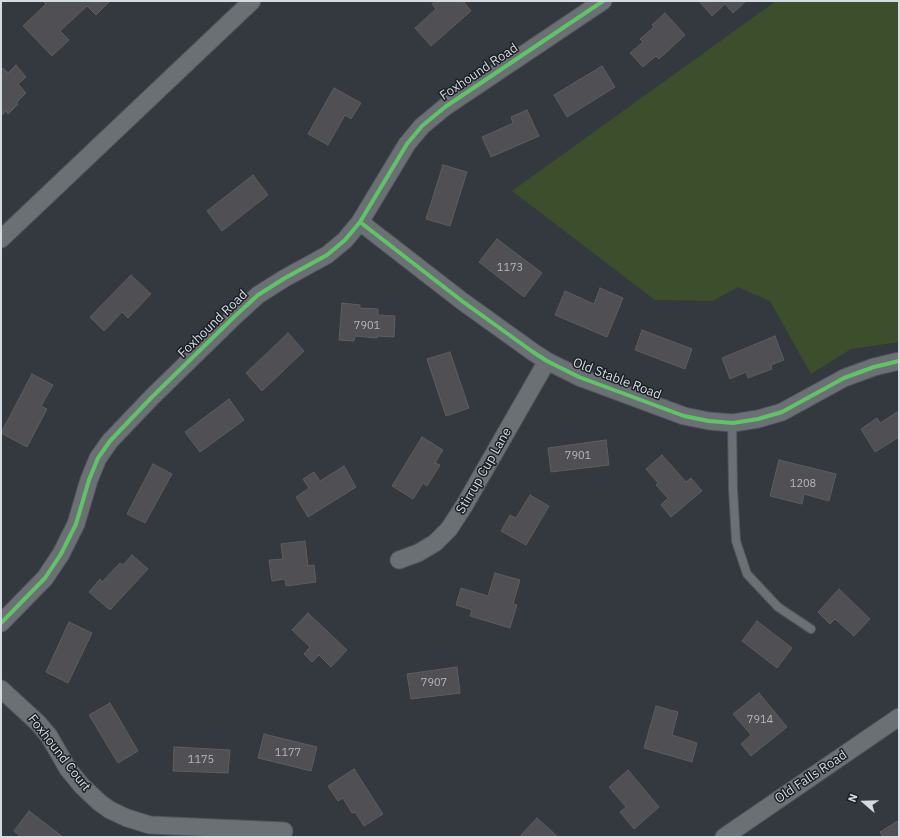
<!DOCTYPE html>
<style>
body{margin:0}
#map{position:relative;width:900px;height:838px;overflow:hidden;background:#33393f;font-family:"IBM Plex Sans",sans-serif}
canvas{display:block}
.frame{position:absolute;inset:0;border:2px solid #d4dbe2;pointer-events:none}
.north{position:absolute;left:844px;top:782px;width:40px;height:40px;-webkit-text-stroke:3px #1b2025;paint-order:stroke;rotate:290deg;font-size:11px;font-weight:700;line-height:16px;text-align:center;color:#d4dbe2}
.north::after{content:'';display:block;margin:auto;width:14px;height:18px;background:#d4dbe2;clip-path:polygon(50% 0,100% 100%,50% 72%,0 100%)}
</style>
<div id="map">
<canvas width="900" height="838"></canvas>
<div class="frame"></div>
<div class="north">N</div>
</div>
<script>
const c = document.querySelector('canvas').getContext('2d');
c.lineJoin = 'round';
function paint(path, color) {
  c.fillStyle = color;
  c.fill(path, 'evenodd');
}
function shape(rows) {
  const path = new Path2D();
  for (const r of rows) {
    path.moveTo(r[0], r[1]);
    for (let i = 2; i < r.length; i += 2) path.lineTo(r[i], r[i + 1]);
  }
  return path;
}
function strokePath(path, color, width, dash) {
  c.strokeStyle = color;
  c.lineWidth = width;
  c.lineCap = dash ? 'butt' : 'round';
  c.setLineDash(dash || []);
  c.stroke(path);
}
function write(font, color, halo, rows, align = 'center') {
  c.font = font + ' "IBM Plex Sans",sans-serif';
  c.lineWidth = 3;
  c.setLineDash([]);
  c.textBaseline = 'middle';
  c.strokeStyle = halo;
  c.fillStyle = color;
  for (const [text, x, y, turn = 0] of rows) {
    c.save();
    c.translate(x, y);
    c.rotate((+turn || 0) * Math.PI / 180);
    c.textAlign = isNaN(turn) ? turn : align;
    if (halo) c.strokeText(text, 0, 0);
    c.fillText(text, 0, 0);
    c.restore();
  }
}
const green = shape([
 [776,1,899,1,899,342,851,349,811,374,770,301,738,287,713,301,655,300,512,191]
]);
const building = shape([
 [43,1,110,1,96,15,87,6,60,31,69,40,52,56,23,26,46,4,43,1],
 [436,1,463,1,471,11,431,46,415,28,436,9,432,4,436,1],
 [699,1,746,1,733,13,725,4,712,16,699,1],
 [665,13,685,35,659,59,656,56,643,67,630,53,643,42,640,39,654,27,652,25,665,13],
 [16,65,26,77,18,84,26,93,17,102,18,104,8,114,6,111,1,116,1,70,3,68,8,73,16,65],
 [602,66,615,87,567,117,554,95,602,66],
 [334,88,361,103,351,119,345,115,328,145,308,134,334,88],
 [527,110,539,136,491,157,482,137,513,123,511,117,527,110],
 [443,165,467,172,450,226,426,219,443,165],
 [253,175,268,195,222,231,207,211,253,175],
 [497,239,542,273,524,297,479,262,497,239],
 [131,275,151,294,128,318,122,312,104,331,90,317,131,275],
 [600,288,623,298,607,337,555,315,565,291,594,304,600,288],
 [342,303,360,305,360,308,378,309,378,315,395,316,394,337,377,336,377,338,355,336,354,341,339,340,342,303],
 [642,330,692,349,685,369,635,350,642,330],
 [288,333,304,351,262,391,246,373,288,333],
 [775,336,784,360,771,365,772,369,748,378,746,372,730,379,722,358,775,336],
 [450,352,469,408,446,416,427,359,450,352],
 [32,374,53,385,41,406,47,409,27,447,1,433,32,374],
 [229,399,244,420,200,452,185,432,229,399],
 [899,411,899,437,875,452,861,429,877,418,880,423,899,411],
 [422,437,443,450,435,463,440,465,427,486,423,483,413,499,392,486,422,437],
 [606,440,609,465,551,472,548,448,606,440],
 [662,455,686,482,691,478,702,491,671,517,661,505,668,498,656,485,658,483,646,469,662,455],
 [779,460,836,474,829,501,804,494,802,504,770,496,779,460],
 [153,464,172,474,145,523,127,514,153,464],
 [344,466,356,487,308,517,296,497,309,488,303,479,314,472,320,481,344,466],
 [530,495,549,506,526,545,501,531,510,515,516,518,530,495],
 [305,541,308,566,314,565,316,582,286,586,285,579,272,581,269,560,283,559,281,544,305,541],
 [132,555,148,569,110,610,89,592,100,579,102,582,120,563,123,565,132,555],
 [495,573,520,580,513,604,517,605,510,628,470,616,472,610,456,605,461,588,488,596,495,573],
 [839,589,870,619,854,636,835,619,830,624,818,612,839,589],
 [308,613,347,650,331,667,319,655,312,662,304,654,310,647,292,630,308,613],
 [757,621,792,648,777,668,742,641,757,621],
 [69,622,92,633,68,683,46,672,69,622],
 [457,667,460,693,411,699,407,674,457,667],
 [759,693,787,727,751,756,741,744,751,735,733,714,759,693],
 [110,703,138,751,118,763,89,715,110,703],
 [656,706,678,712,672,735,697,743,692,762,644,748,656,706],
 [264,734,317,747,311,771,258,758,264,734],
 [174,747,230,750,228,773,173,771,174,747],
 [354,769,383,814,364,826,355,812,352,813,343,798,338,801,328,786,354,769],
 [628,770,659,807,634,829,620,812,626,807,609,787,628,770],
 [29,811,63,837,21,837,14,831,29,811],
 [537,818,558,837,522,837,521,835,537,818],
 [899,820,899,837,883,837,880,832,899,820]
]);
const service = shape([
 [732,422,733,489,736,541,747,574,778,607,811,629]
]);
const minor = shape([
 [360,222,462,301,533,352,547,361,579,377,684,416,709,421,733,423,758,419,782,412,844,378,874,367,899,361],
 [1,239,252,1],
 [399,560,418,553,435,543,449,529,464,506,547,361],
 [1,623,45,578,61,554,76,524,89,480,98,458,110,441,152,397,235,316,258,295,285,278,327,255,345,240,360,222,407,144,422,126,445,107,603,1],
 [1,689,38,723,49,736,68,769,82,786,100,803,110,810,127,818,150,825,284,831],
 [724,837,899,717]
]);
const cycleway = shape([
 [360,222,462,301,533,352,547,361,579,377,684,416,709,421,733,423,758,419,782,412,844,378,874,367,899,361],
 [1,623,45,578,61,554,76,524,89,480,98,458,110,441,152,397,235,316,258,295,285,278,327,255,345,240,360,222,407,144,422,126,445,107,603,1]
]);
const numberNames = [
 ["1173",510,268],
 ["7901",367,326],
 ["7901",578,456],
 ["1208",803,484],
 ["7907",434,683],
 ["7914",760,720],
 ["1177",288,753],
 ["1175",201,760]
];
const streetNames = [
 ["Foxhound Road",479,72,-34],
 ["Foxhound Road",213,324,-44],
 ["Old Stable Road",617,379,21],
 ["Stirrup Cup Lane",484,471,-60],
 ["Foxhound Court",59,753,52],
 ["Old Falls Road",811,777,-34]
];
paint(green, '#3d4e2d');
paint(building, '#504f53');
strokePath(building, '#5d5d5f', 1);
strokePath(service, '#50555b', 10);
strokePath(minor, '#50555b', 19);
strokePath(service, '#6b7075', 8);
strokePath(minor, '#6b7075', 17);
strokePath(cycleway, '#61c268', 4);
write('11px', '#b3b8be', null, numberNames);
write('13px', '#d4dbe2', '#1b2025', streetNames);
</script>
